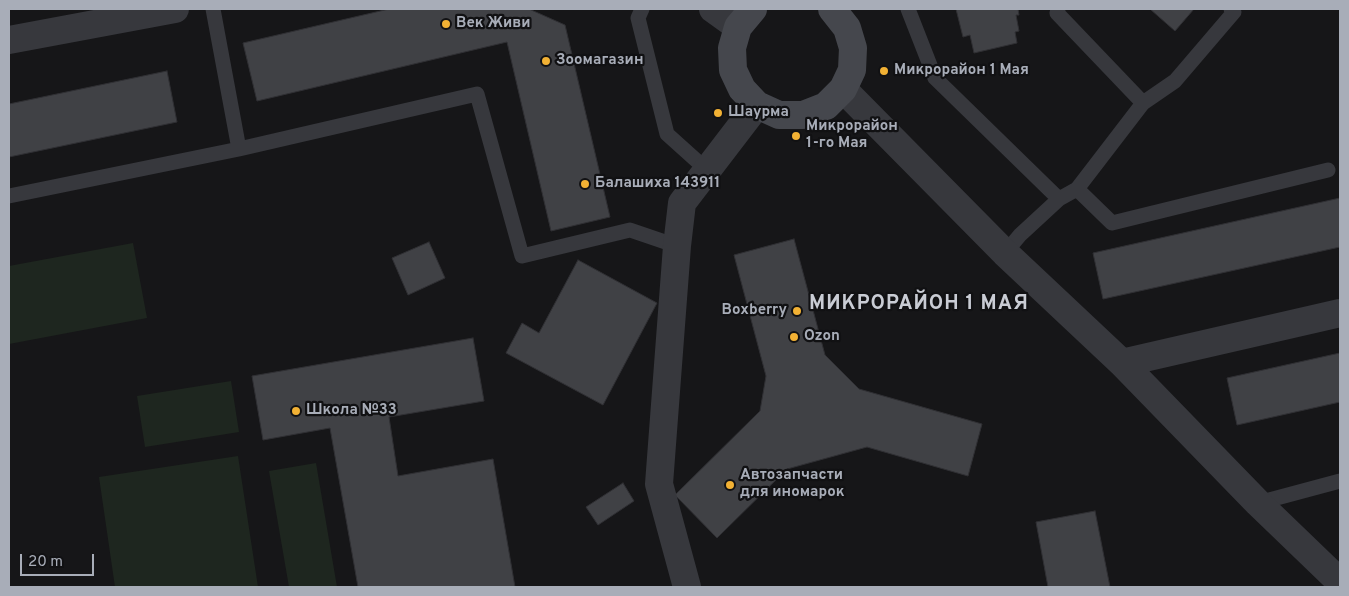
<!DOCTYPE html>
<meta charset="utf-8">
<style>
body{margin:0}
#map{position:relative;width:1349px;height:596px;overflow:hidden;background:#161618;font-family:Overpass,sans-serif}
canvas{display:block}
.frame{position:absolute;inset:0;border:10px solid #a8adb8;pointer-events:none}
.scale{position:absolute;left:20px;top:554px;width:74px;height:22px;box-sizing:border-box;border:2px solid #a8adb8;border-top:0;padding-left:6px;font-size:15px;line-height:18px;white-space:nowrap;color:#a8adb8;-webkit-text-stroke:4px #111113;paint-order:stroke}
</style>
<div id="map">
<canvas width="1349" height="596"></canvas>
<div class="frame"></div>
<div class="scale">20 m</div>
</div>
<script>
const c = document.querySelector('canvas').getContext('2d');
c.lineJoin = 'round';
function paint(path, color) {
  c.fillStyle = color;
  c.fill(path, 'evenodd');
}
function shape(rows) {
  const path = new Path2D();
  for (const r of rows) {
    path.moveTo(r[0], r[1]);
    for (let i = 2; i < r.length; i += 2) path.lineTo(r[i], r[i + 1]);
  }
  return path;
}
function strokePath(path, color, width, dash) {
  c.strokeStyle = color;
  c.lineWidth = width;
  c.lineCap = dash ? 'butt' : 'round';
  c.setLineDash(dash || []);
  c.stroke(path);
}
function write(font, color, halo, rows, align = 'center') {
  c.font = font + ' Overpass,sans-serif';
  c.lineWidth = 4.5;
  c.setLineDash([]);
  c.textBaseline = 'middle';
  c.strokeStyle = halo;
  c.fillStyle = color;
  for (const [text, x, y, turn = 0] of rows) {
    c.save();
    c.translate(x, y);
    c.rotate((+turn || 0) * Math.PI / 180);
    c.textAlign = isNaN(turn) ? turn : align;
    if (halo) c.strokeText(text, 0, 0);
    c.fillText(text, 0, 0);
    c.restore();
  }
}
const green = shape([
 [133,243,147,318,9,344,9,266],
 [231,381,239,432,145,447,137,396],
 [238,456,258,587,115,587,99,477],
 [316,463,337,587,289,587,269,471]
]);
const building = shape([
 [389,9,529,9,565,25,610,217,551,231,507,42,257,101,243,43,389,9],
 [956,9,1018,9,1019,15,1016,15,1019,31,1015,32,1017,43,974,53,970,35,963,37,956,9],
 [1150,9,1194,9,1175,31,1150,9],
 [167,71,177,122,9,157,9,104,167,71],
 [1340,198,1340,247,1103,299,1093,253,1340,198],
 [794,239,825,355,859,389,982,424,968,476,867,447,787,469,717,538,675,495,760,411,766,376,734,255,794,239],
 [429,242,445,278,408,295,392,258,429,242],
 [578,260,657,303,603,405,506,353,522,323,539,333,578,260],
 [473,338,484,401,389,417,398,476,493,459,515,587,358,587,330,428,263,440,252,376,473,338],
 [1340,353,1340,402,1237,425,1227,378,1340,353],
 [623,483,634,501,598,525,586,507,623,483],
 [1095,511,1110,587,1048,587,1036,522,1095,511]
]);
const lane = shape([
 [213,9,239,149],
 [642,9,638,18,667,134,707,170],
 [908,9,935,78,1059,199],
 [1058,9,1057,13,1143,103],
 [1077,189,1112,223,1328,170],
 [9,196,239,149,477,94,522,256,630,230,677,246],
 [1005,253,1020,235,1059,199,1077,189,1143,103,1175,81,1234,12,1231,9],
 [1258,503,1340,481]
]);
const street = shape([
 [713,9,738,27],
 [9,40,175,9],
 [843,89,1005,253,1122,363,1258,503,1340,582],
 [1122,363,1340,313],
 [687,587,659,484,677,246,682,203,757,105]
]);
const secondary = shape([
 [753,9,738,27,732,48,733,70,742,89,757,105,779,115,803,115,826,106,843,89,852,70,853,48,847,28,832,9]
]);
const markers = [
 [446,24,5,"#f2b134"],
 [546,61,5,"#f2b134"],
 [884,71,5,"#f2b134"],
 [718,113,5,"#f2b134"],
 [796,136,5,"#f2b134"],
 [585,184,5,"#f2b134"],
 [797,311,5,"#f2b134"],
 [794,337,5,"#f2b134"],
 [296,411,5,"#f2b134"],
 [730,485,5,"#f2b134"]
];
const poiNames = [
 ["Век Живи",456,24],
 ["Зоомагазин",556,61],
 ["Микрорайон 1 Мая",894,71],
 ["Шаурма",728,113],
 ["Микрорайон",806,127],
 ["1-го Мая",806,144],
 ["Балашиха 143911",595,184],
 ["Boxberry",787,311,"right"],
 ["Ozon",804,337],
 ["Школа №33",306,411],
 ["Автозапчасти",740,476],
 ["для иномарок",740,493]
];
const districtNames = [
 ["МИКРОРАЙОН 1 МАЯ",919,305]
];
paint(green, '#1e261f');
paint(building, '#404145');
strokePath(building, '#303034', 1);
strokePath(lane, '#37383d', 15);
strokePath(street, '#37383d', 28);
strokePath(secondary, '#45474d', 28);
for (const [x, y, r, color] of markers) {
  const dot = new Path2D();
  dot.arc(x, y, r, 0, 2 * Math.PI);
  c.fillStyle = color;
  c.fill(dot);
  strokePath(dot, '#111113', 2);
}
write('bold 15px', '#a8adb8', '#111113', poiNames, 'left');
c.letterSpacing = '1px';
write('bold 20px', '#c9ccd4', '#111113', districtNames);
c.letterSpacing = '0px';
</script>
